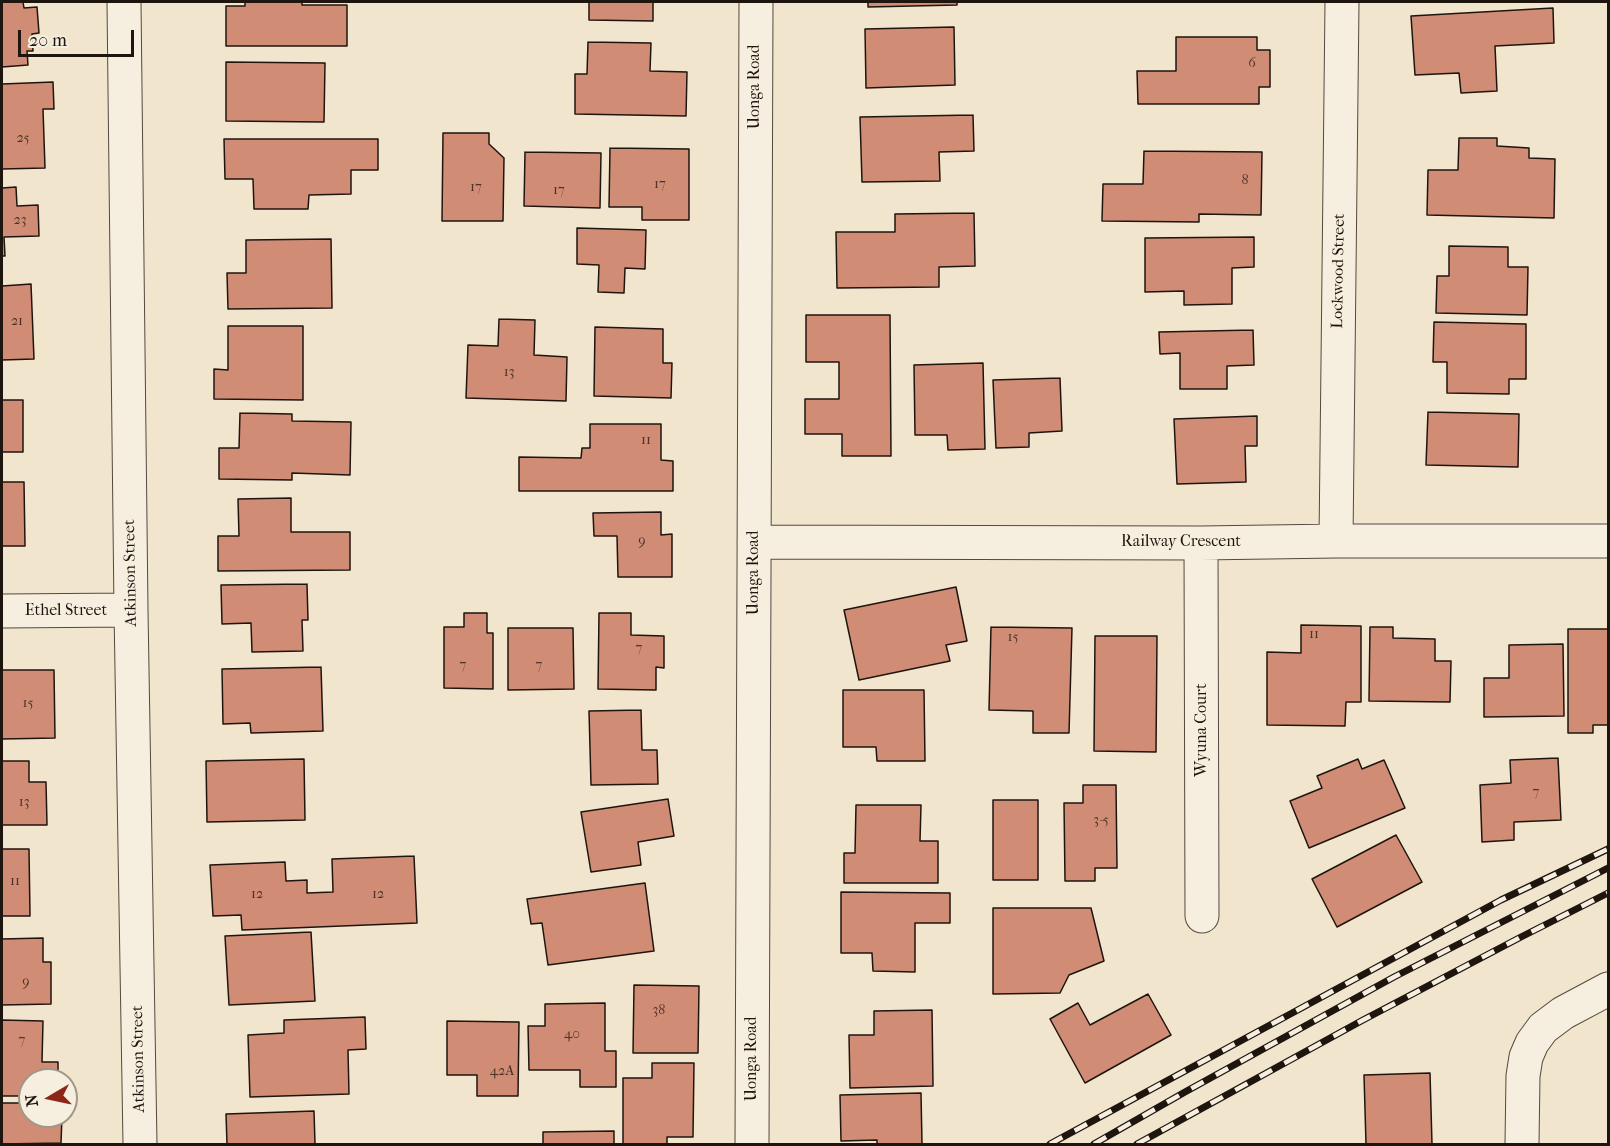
<!DOCTYPE html>
<style>
body{margin:0}
#map{position:relative;width:1610px;height:1146px;overflow:hidden;background:#f1e5cd;font-family:"IM FELL French Canon",serif}
canvas{display:block}
.frame{position:absolute;inset:0;border:3px solid #1f150f;pointer-events:none}
.north{position:absolute;left:18px;top:1068px;width:60px;height:60px;box-sizing:border-box;background:#f6eede;border:2px solid #a0978b;border-radius:50%;rotate:261deg;font-size:16px;font-weight:700;line-height:24px;text-align:center;color:#1f150f}
.north::after{content:'';display:block;margin:auto;width:21px;height:27px;background:#8f2418;clip-path:polygon(50% 0,100% 100%,50% 72%,0 100%)}
.scale{position:absolute;left:18px;top:30px;width:116px;height:27px;box-sizing:border-box;border:3px solid #1f150f;border-top:0;padding-left:8px;font-size:18px;line-height:21px;white-space:nowrap;color:#1f150f;-webkit-text-stroke:4px #f6eede;paint-order:stroke}
</style>
<div id="map">
<canvas width="1610" height="1146"></canvas>
<div class="frame"></div>
<div class="north">N</div>
<div class="scale">20 m</div>
</div>
<script>
const c = document.querySelector('canvas').getContext('2d');
c.lineJoin = 'round';
function paint(path, color) {
  c.fillStyle = color;
  c.fill(path, 'evenodd');
}
function shape(rows) {
  const path = new Path2D();
  for (const r of rows) {
    path.moveTo(r[0], r[1]);
    for (let i = 2; i < r.length; i += 2) path.lineTo(r[i], r[i + 1]);
  }
  return path;
}
function strokePath(path, color, width, dash) {
  c.strokeStyle = color;
  c.lineWidth = width;
  c.lineCap = dash ? 'butt' : 'round';
  c.setLineDash(dash || []);
  c.stroke(path);
}
function write(font, color, halo, rows, align = 'center') {
  c.font = font + ' "IM FELL French Canon",serif';
  c.lineWidth = 6;
  c.setLineDash([]);
  c.textBaseline = 'middle';
  c.strokeStyle = halo;
  c.fillStyle = color;
  for (const [text, x, y, turn = 0] of rows) {
    c.save();
    c.translate(x, y);
    c.rotate((+turn || 0) * Math.PI / 180);
    c.textAlign = isNaN(turn) ? turn : align;
    if (halo) c.strokeText(text, 0, 0);
    c.fillText(text, 0, 0);
    c.restore();
  }
}
const building = shape([
 [2,2,23,2,24,8,37,7,39,33,32,34,33,51,27,51,28,65,2,67,2,2],
 [245,2,302,2,302,5,347,5,347,46,226,46,226,6,245,6,245,2],
 [589,2,653,2,653,21,589,20,589,2],
 [868,2,957,2,957,5,868,7,868,2],
 [1553,8,1554,43,1495,46,1497,91,1461,93,1459,73,1415,75,1411,16,1553,8],
 [954,27,955,85,866,88,865,29,954,27],
 [1176,37,1257,37,1257,50,1270,50,1270,87,1259,87,1259,104,1138,104,1137,71,1176,71,1176,37],
 [588,42,651,43,650,71,687,72,686,116,575,114,575,74,587,74,588,42],
 [226,62,325,63,324,122,226,121,226,62],
 [53,82,54,109,43,109,45,168,2,169,2,84,53,82],
 [973,115,974,151,939,152,940,181,862,182,860,117,973,115],
 [443,133,489,133,489,144,504,158,503,221,442,221,443,133],
 [1459,138,1497,138,1497,146,1529,148,1529,158,1555,159,1554,218,1427,215,1428,170,1458,170,1459,138],
 [224,139,378,139,378,170,351,170,351,194,309,195,308,209,254,209,253,179,225,179,224,139],
 [610,148,689,149,689,220,642,220,642,207,609,207,610,148],
 [1144,151,1262,152,1261,215,1199,214,1199,222,1102,221,1103,184,1143,184,1144,151],
 [525,152,601,153,600,208,524,206,525,152],
 [16,187,17,206,38,205,39,236,4,237,5,256,2,256,2,188,16,187],
 [974,213,975,266,939,267,939,287,837,288,836,232,895,232,895,214,974,213],
 [577,228,646,230,645,269,625,268,624,293,598,292,599,265,577,264,577,228],
 [1254,237,1254,267,1232,268,1232,304,1184,305,1184,291,1145,292,1145,238,1254,237],
 [331,239,332,308,228,309,227,273,246,273,246,240,331,239],
 [1449,246,1508,247,1508,267,1528,267,1527,315,1436,313,1437,276,1449,276,1449,246],
 [31,284,34,359,2,360,2,286,31,284],
 [806,315,890,315,891,456,842,456,842,434,805,434,805,399,839,399,839,362,806,362,806,315],
 [499,319,535,320,534,355,567,357,566,401,466,398,468,345,498,346,499,319],
 [1434,322,1526,324,1526,379,1509,379,1509,394,1447,393,1447,362,1433,362,1434,322],
 [228,326,303,326,303,400,214,399,214,369,228,370,228,326],
 [595,327,663,329,663,363,672,363,671,398,594,396,595,327],
 [1253,330,1254,365,1227,366,1227,389,1180,389,1180,353,1160,354,1159,332,1253,330],
 [983,363,985,449,948,450,947,435,915,435,914,365,983,363],
 [1060,378,1062,431,1029,433,1029,447,996,448,993,380,1060,378],
 [2,400,23,400,23,452,2,452,2,400],
 [1428,412,1519,414,1518,467,1426,465,1428,412],
 [240,413,292,414,292,421,351,422,350,475,292,473,292,480,219,479,219,448,239,448,240,413],
 [1257,416,1257,446,1245,446,1246,482,1177,484,1174,419,1257,416],
 [590,424,661,424,661,460,673,461,673,491,519,491,519,457,581,458,582,448,590,448,590,424],
 [2,482,24,482,25,546,2,546,2,482],
 [291,498,291,532,350,532,350,570,218,571,218,536,239,536,238,499,291,498],
 [661,512,661,535,672,534,672,577,618,577,617,536,594,536,593,513,661,512],
 [307,584,308,620,302,620,303,651,252,652,251,623,222,624,221,585,307,584],
 [956,587,967,641,946,645,950,661,859,680,844,610,956,587],
 [464,613,487,613,487,633,493,633,493,689,444,688,444,627,464,627,464,613],
 [599,613,631,613,631,635,664,636,664,668,656,667,656,690,598,689,599,613],
 [1301,625,1361,626,1361,702,1346,702,1345,726,1267,725,1267,652,1301,653,1301,625],
 [991,627,1072,628,1069,733,1033,733,1033,711,989,710,991,627],
 [1370,627,1393,627,1393,638,1435,639,1435,661,1451,661,1450,702,1369,701,1370,627],
 [508,628,573,628,574,689,508,690,508,628],
 [1568,629,1608,629,1608,725,1593,725,1593,733,1568,733,1568,629],
 [1095,636,1157,636,1156,752,1094,751,1095,636],
 [1563,644,1564,716,1484,717,1484,678,1509,678,1509,645,1563,644],
 [321,667,323,731,251,733,250,723,223,724,222,669,321,667],
 [2,670,54,670,55,738,2,739,2,670],
 [843,690,924,690,925,761,877,761,876,747,843,747,843,690],
 [641,710,642,750,657,750,658,784,591,785,589,711,641,710],
 [1558,758,1561,820,1514,822,1514,840,1482,842,1480,785,1511,783,1510,760,1558,758],
 [304,759,305,820,207,822,206,761,304,759],
 [1358,759,1362,769,1384,760,1405,808,1309,848,1290,801,1322,788,1317,776,1358,759],
 [2,761,29,761,29,782,46,782,47,825,2,825,2,761],
 [1083,785,1116,785,1117,868,1095,868,1095,881,1065,881,1064,803,1083,803,1083,785],
 [668,799,674,836,638,842,641,865,591,872,581,812,668,799],
 [993,800,1038,800,1038,880,993,880,993,800],
 [856,805,921,805,920,841,938,841,938,883,844,883,844,853,855,853,856,805],
 [1396,835,1422,882,1337,927,1312,879,1396,835],
 [2,849,29,849,30,916,2,916,2,849],
 [414,856,417,923,242,930,241,915,213,916,210,865,285,862,286,881,307,880,307,893,333,892,332,859,414,856],
 [645,883,654,951,548,965,542,923,531,924,527,899,645,883],
 [841,892,950,893,950,923,915,923,915,972,873,971,872,953,841,953,841,892],
 [993,908,1091,908,1104,961,1069,975,1060,993,993,994,993,908],
 [311,932,315,1001,229,1005,225,936,311,932],
 [43,938,43,962,51,962,51,1004,2,1005,2,939,43,938],
 [634,985,699,986,698,1053,633,1053,634,985],
 [1148,994,1171,1035,1085,1083,1050,1019,1078,1003,1090,1025,1148,994],
 [605,1003,605,1051,616,1051,616,1087,580,1087,580,1070,529,1070,528,1026,545,1026,545,1004,605,1003],
 [932,1010,933,1086,850,1088,849,1035,874,1035,874,1011,932,1010],
 [365,1017,366,1049,348,1050,349,1094,250,1097,248,1035,284,1033,284,1020,365,1017],
 [2,1020,43,1021,42,1062,58,1062,58,1080,30,1080,30,1096,2,1096,2,1020],
 [447,1021,519,1022,518,1096,477,1096,477,1075,447,1075,447,1021],
 [652,1063,694,1063,693,1137,667,1137,667,1144,623,1144,623,1078,652,1078,652,1063],
 [1430,1073,1432,1144,1366,1144,1364,1075,1430,1073],
 [921,1093,922,1144,877,1144,877,1140,841,1141,840,1095,921,1093],
 [2,1103,30,1103,30,1116,62,1116,61,1143,2,1144,2,1103],
 [314,1111,315,1144,227,1144,226,1114,314,1111],
 [614,1131,614,1144,543,1144,543,1132,614,1131]
]);
const minor = shape([
 [124,2,131,610,140,1144],
 [1336,541,1342,2],
 [754,542,1201,543,1336,541,1608,541],
 [1201,543,1202,916],
 [2,611,131,610],
 [752,1144,756,2],
 [1522,1144,1523,1076,1526,1057,1532,1043,1543,1028,1563,1013,1608,989]
]);
const rail = shape([
 [1050,1144,1501,900,1608,849],
 [1094,1144,1185,1092,1394,977,1608,868],
 [1137,1144,1363,1020,1521,937,1608,893]
]);
const numberNames = [
 ["6",1252,64],
 ["25",23,139],
 ["8",1245,181],
 ["17",660,185],
 ["17",476,188],
 ["17",559,191],
 ["23",20,221],
 ["21",17,322],
 ["13",509,373],
 ["11",646,441],
 ["9",642,542],
 ["11",1314,635],
 ["15",1013,638],
 ["7",639,649],
 ["7",463,666],
 ["7",539,666],
 ["15",28,704],
 ["7",1536,793],
 ["13",24,803],
 ["3-5",1101,821],
 ["11",15,882],
 ["12",257,895],
 ["12",378,895],
 ["9",26,983],
 ["38",659,1011],
 ["40",572,1035],
 ["7",22,1041],
 ["42A",502,1072]
];
const streetNames = [
 ["Uonga Road",755,87,-90],
 ["Lockwood Street",1339,271,-89],
 ["Railway Crescent",1181,542],
 ["Atkinson Street",131,573,-91],
 ["Uonga Road",754,573,-90],
 ["Ethel Street",66,611],
 ["Wyuna Court",1202,730,-90],
 ["Atkinson Street",139,1059,-91],
 ["Uonga Road",752,1059,-90]
];
paint(building, '#d08c75');
strokePath(building, '#1f150f', 1.5);
strokePath(minor, '#54493e', 35);
strokePath(minor, '#f6eede', 33);
strokePath(rail, '#1f150f', 7);
strokePath(rail, '#f6eede', 4.5, [14]);
write('14px', '#4b3328', null, numberNames);
write('16px', '#1f150f', '#f6eede', streetNames);
</script>
